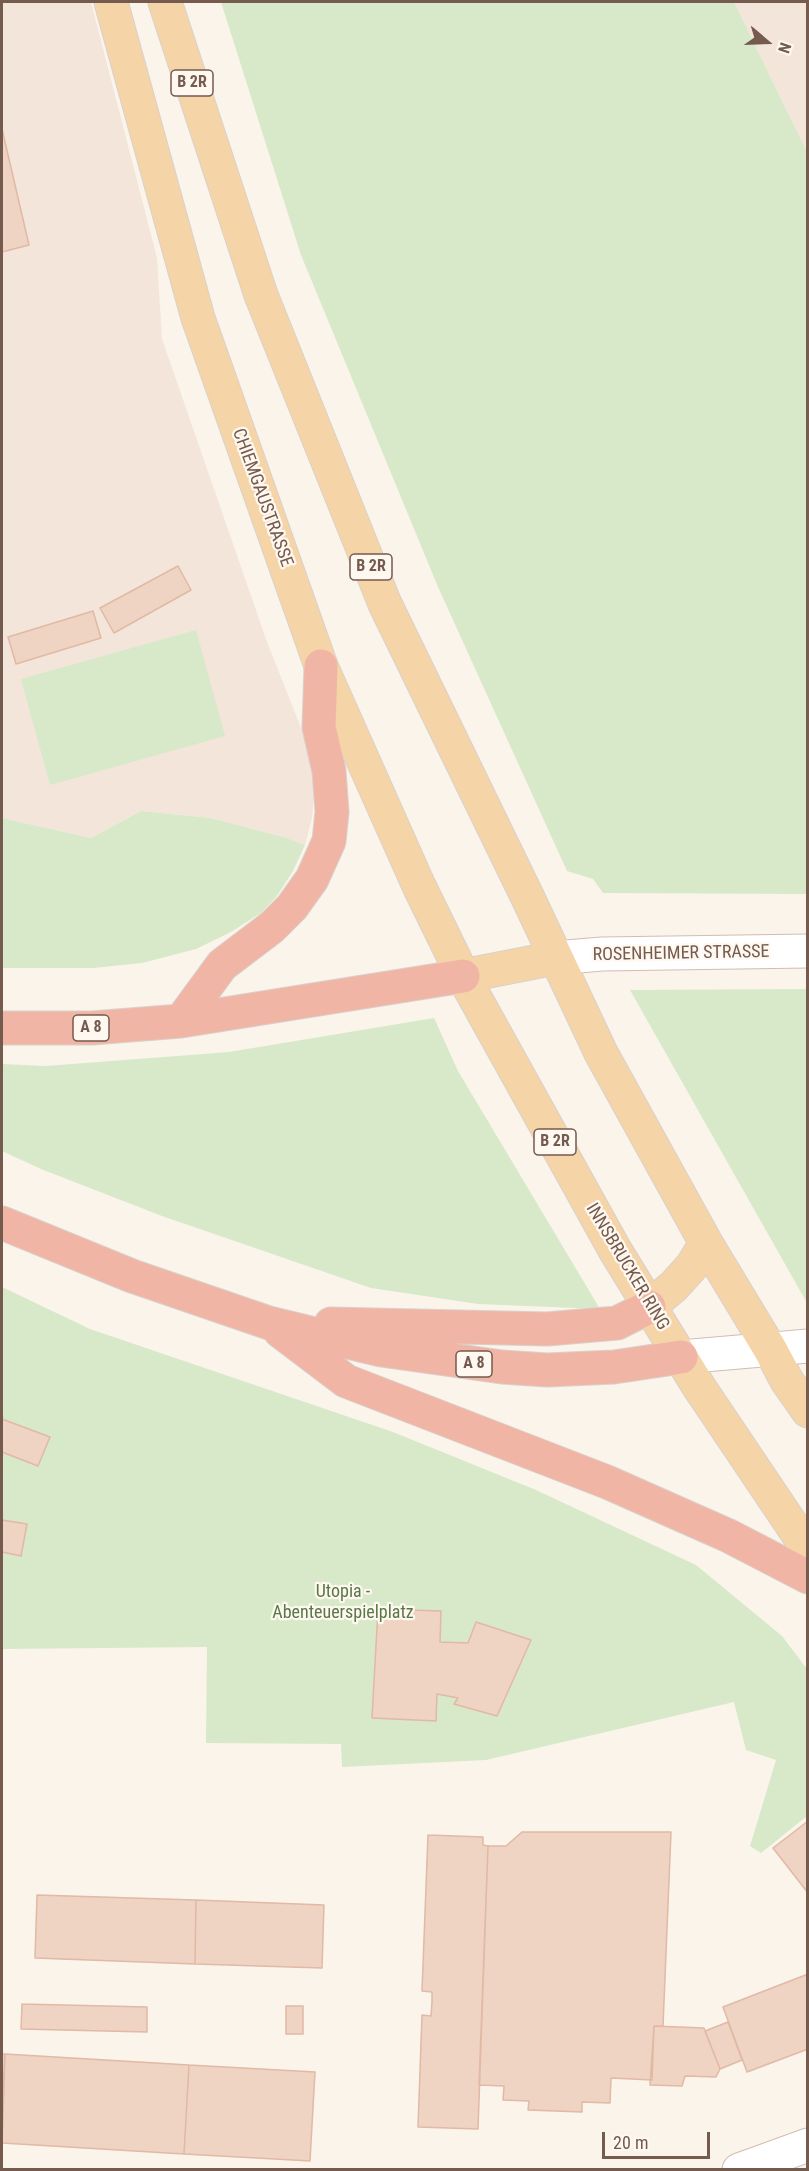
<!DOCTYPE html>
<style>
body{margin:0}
#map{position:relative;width:809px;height:2171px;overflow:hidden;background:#fbf4ea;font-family:"Roboto Condensed",sans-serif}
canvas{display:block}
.frame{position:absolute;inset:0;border:3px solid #755a4e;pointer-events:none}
.north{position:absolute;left:737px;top:12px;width:60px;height:60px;-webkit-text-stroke:4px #fef8f0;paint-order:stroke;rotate:109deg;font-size:16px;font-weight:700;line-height:24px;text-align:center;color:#755a4e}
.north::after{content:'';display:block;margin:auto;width:21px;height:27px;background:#755a4e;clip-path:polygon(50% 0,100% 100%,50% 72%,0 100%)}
.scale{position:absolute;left:602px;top:2132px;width:108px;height:27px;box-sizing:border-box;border:3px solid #755a4e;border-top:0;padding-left:8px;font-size:18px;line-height:21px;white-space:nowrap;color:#755a4e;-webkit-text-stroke:4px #fef8f0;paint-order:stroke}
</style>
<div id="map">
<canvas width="809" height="2171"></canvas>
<div class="frame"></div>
<div class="north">N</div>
<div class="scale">20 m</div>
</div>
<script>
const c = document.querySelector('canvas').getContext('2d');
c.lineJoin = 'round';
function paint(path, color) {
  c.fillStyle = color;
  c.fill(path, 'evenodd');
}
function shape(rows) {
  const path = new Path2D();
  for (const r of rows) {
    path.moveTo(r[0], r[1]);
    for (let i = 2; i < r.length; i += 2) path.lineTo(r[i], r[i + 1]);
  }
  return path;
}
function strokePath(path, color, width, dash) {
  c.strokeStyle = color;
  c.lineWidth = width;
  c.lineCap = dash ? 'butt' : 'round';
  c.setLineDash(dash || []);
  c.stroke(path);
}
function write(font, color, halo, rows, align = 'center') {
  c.font = font + ' "Roboto Condensed",sans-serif';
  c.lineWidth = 4.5;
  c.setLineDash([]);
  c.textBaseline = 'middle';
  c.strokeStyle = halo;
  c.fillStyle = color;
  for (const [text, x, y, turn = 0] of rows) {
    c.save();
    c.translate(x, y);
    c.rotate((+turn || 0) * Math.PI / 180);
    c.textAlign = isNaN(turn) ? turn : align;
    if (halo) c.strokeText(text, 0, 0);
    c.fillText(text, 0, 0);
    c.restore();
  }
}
const residential = shape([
 [2,2,91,2,157,258,162,339,267,642,315,763,315,785,312,818,305,845,287,838,211,818,141,811,91,838,2,818],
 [734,2,807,2,807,152]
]);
const green = shape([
 [221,2,734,2,807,152,807,894,603,893,593,879,567,871,438,587,301,255],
 [196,630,225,736,50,785,21,679],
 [141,811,211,818,287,838,305,845,293,871,277,896,261,913,231,932,196,949,142,963,93,968,2,968,2,818,91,838],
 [807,989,808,989,807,1303,630,990],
 [434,1018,458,1071,600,1309,478,1304,371,1288,162,1216,41,1169,2,1151,2,1064,46,1066,229,1052],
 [2,1287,90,1329,393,1432,536,1490,696,1565,782,1636,807,1669,807,1816,761,1853,750,1846,776,1760,746,1750,734,1702,486,1760,342,1767,341,1744,206,1743,207,1647,2,1649]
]);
const building = shape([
 [2,129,29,245,2,252,2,129],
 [178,566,191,590,114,633,100,608,178,566],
 [93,611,101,638,16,664,8,637,93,611],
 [2,1419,50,1437,38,1466,2,1452,2,1419],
 [2,1520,27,1524,21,1556,2,1552,2,1520],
 [378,1609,441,1611,440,1642,468,1643,476,1622,531,1640,497,1716,454,1704,458,1698,437,1694,436,1721,372,1718,378,1609],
 [808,1821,808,1893,773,1848,808,1821],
 [522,1832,671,1832,663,2026,654,2026,652,2080,611,2078,610,2103,582,2102,582,2112,528,2110,529,2101,503,2100,504,2086,479,2085,488,1846,506,1846,522,1832],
 [428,1835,483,1837,483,1845,488,1846,478,2129,418,2127,422,2015,431,2016,432,2002,432,1992,422,1991,428,1835],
 [37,1895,196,1900,195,1964,35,1958,37,1895],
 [196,1900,324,1905,322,1968,195,1964,196,1900],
 [808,1974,808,2049,747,2072,723,2007,808,1974],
 [22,2004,147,2007,147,2032,21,2029,22,2004],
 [286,2006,303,2006,303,2034,286,2034,286,2006],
 [728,2022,742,2060,720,2069,705,2031,728,2022],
 [654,2026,704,2028,720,2069,716,2077,685,2076,682,2086,650,2085,654,2026],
 [2,2054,5,2054,2,2110,2,2054],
 [5,2054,189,2065,184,2154,2,2143,5,2054],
 [189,2065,315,2072,310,2161,184,2154,189,2065]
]);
const secondary = shape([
 [555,958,602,954,808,951],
 [681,1357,808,1346],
 [739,2170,808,2145]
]);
const primary = shape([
 [111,2,198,318,321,666,419,886,463,976,615,1250,699,1387,808,1549],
 [165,2,261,295,385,604,528,898,601,1053,706,1243,770,1349,787,1381,808,1411],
 [463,976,555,958],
 [649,1307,674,1286,692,1266,706,1243]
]);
const motorway = shape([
 [181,1021,222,965,272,927,292,907,312,879,329,841,332,812,329,771,319,727,321,666],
 [2,1028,92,1028,181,1021,463,976],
 [2,1223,132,1276,269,1323,381,1350,502,1367,547,1370,614,1367,681,1357],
 [331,1324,547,1329,617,1323,649,1307],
 [280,1331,346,1381,607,1482,729,1536,808,1577]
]);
const shields = [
 [192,83,42],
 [371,567,42],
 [91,1028,36],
 [555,1142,42],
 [474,1364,36]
];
const shieldNames = [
 ["B 2R",192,83],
 ["B 2R",371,567],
 ["A 8",91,1028],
 ["B 2R",555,1142],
 ["A 8",474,1364]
];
const streetNames = [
 ["CHIEMGAUSTRASSE",262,498,70],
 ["ROSENHEIMER STRASSE",681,954,-1],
 ["INNSBRUCKER RING",627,1267,59]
];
const parkNames = [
 ["Utopia -",343,1592],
 ["Abenteuerspielplatz",343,1613]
];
paint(residential, '#f3e5d9');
paint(green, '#d7e9c9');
paint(building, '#efd3c3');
strokePath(building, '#e1b9a4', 1.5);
strokePath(secondary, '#d2bdb0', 35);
strokePath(primary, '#d8d1cd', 35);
strokePath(motorway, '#d8d1cd', 35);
strokePath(secondary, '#fff', 33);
strokePath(primary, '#f5d4a7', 33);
strokePath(motorway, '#f1b5a5', 33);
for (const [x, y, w] of shields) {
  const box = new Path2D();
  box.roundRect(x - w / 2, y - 13, w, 26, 4.5);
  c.fillStyle = '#fef8f0';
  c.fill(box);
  strokePath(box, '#755a4e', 1.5);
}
write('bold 16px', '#755a4e', null, shieldNames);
write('18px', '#755a4e', '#fef8f0', streetNames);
write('18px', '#587947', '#fef8f0', parkNames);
</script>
